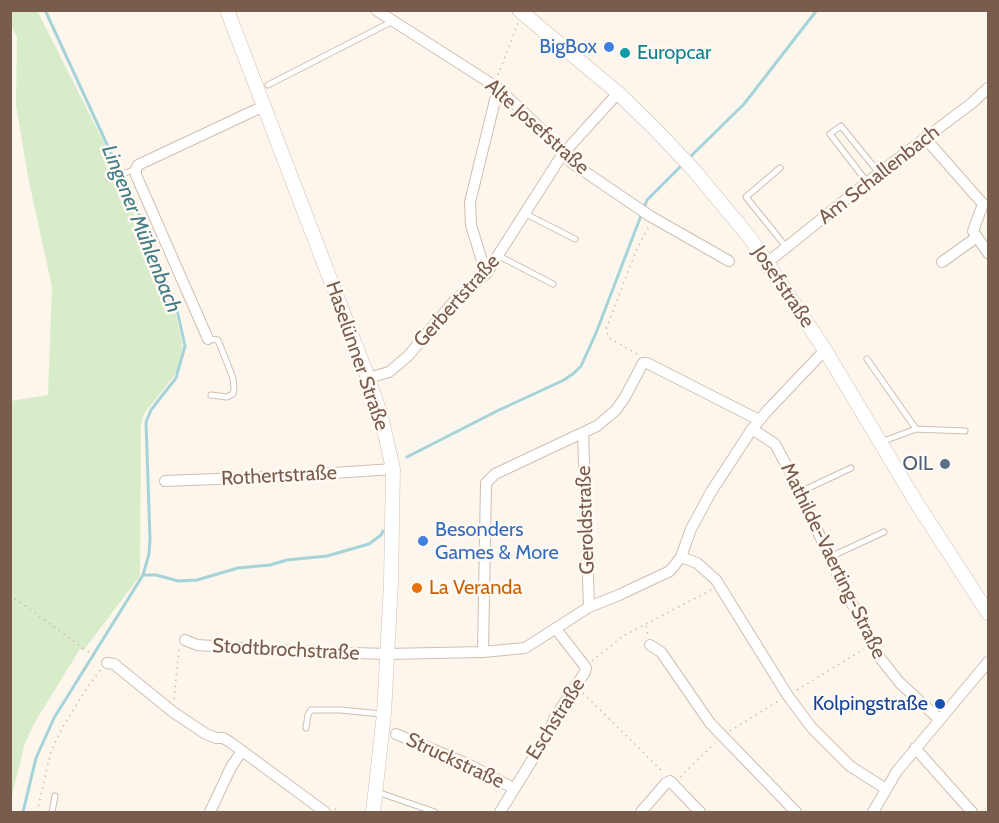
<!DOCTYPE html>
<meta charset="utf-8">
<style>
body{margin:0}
#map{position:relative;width:999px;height:823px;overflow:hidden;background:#fdf6ec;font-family:Cabin,sans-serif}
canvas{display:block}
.frame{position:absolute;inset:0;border:12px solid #7a5c4d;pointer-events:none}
</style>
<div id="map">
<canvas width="999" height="823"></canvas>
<div class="frame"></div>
</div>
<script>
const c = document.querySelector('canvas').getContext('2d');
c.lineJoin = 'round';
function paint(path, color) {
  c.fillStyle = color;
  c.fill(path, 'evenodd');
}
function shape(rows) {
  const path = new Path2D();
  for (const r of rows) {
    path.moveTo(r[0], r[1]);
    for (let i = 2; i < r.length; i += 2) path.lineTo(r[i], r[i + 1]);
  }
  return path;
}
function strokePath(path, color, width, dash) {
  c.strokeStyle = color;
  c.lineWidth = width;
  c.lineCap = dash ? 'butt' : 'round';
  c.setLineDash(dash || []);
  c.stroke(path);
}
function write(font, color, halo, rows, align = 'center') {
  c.font = font + ' Cabin,sans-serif';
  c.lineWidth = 5;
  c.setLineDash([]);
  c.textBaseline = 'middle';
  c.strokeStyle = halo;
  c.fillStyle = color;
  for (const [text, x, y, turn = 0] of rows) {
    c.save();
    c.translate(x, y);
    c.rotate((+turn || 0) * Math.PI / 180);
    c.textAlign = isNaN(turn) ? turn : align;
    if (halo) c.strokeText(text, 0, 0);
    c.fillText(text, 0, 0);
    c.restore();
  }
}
const green = shape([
 [37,10,104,143,175,311,182,342,181,360,176,373,144,414,141,424,140,576,83,651,80,649,35,722,25,743,11,800,11,401,48,395,52,287,29,182,16,105,17,37,11,25,10,11]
]);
const stream = shape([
 [689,158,744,104,817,10],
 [407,457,497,411,564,380,574,373,581,366,596,333,647,200,682,165],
 [144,575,156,575,178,581,197,580,238,568,270,565,287,560,327,556,369,544,381,535,383,531],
 [23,812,36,758,54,718,143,575,149,554,150,539,146,422,151,410,176,378,185,346,177,310,151,240,45,10]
]);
const path = shape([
 [498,75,518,23],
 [637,354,609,338,606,329,636,251,649,226],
 [10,595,97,658],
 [646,626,648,636],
 [592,661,623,636,711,590],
 [797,690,864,649],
 [583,693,663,772],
 [174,699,179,648],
 [730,731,780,700],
 [680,777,715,743],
 [335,809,342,812],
 [37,812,51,751,62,728,87,688,101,669]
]);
const service = shape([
 [268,85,391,22],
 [780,168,746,197,787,248],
 [109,179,136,169],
 [867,182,830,134,841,126,879,173],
 [524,213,575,239],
 [499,256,553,284],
 [208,339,218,340,233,378,234,388,233,394,227,397,211,395],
 [867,359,916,429],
 [881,442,916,429,965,431],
 [800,492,851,468],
 [830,557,884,532],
 [306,728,308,715,311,710,340,710,382,714],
 [377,792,435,812],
 [52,812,55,796]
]);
const minor = shape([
 [376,10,498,88,537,125,572,163,650,216,729,261],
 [925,138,983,204,973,231,988,253],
 [768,262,879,173,972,103,988,88],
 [942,262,977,237],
 [486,274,471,225,470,202,498,88],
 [208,339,136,175,136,169,138,165,264,106],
 [368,378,389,372,408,356,455,300,486,274,562,155,618,93],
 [752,429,775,444,790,472,846,592,880,658,900,683,939,719],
 [583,433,589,607],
 [165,481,290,476,393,469],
 [681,557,697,563,716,580,788,696,812,728,850,766,886,789],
 [185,640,197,645,292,651,387,654,483,652,525,648,589,607,619,595,670,571,681,557,691,529,711,492,752,429,767,411,825,350],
 [650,645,661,652,710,723,796,812],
 [483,652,486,483,495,474,597,426,616,410,625,397,643,363,647,363,759,420],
 [107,663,114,664,173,712,206,734,216,738,223,738,230,742,325,812],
 [396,734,470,765,513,788],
 [915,748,972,812],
 [210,812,231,767,242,751],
 [500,812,547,736,555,717,585,672,586,668,584,665,556,629],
 [641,812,666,783,670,781,700,812],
 [873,812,897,771,988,662]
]);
const tertiary = shape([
 [227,10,368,378,381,416,393,469,391,582,384,714,373,812],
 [519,10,618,93,654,128,692,168,751,239,825,350,916,502,988,613]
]);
const markers = [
 [609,47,6,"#3f7fe0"],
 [625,53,6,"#0f9aa8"],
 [945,464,6,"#5c6f8a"],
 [423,541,6,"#3f7fe0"],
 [417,588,6,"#e8710a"],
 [940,704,6,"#1a4fb4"]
];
const shopNames = [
 ["BigBox",597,47],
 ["Besonders",435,530,"left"],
 ["Games & More",435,553,"left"]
];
const cultureNames = [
 ["Europcar",637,53]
];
const streetNames = [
 ["Alte Josefstraße",537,127,42],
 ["Am Schallenbach",879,175,-38],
 ["Josefstraße",783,287,56],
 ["Gerbertstraße",457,301,-48],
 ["Haselünner Straße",357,356,71],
 ["Rothertstraße",279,476,-3],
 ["Geroldstraße",586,520,-92],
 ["Mathilde-Vaerting-Straße",833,561,64],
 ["Stodtbrochstraße",286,650,3],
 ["Eschstraße",556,719,-58],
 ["Struckstraße",455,761,25]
];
const serviceNames = [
 ["OIL",933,464]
];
const foodNames = [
 ["La Veranda",429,588]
];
const transitNames = [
 ["Kolpingstraße",928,704]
];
const waterNames = [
 ["Lingener Mühlenbach",141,229,68]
];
paint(green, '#d8ecc9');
strokePath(stream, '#a5d3da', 3);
strokePath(service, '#d1beb0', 7);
strokePath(minor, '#d1beb0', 12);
strokePath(tertiary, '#d1beb0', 15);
strokePath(path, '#d9b8a5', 1.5, [1.5, 4.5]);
strokePath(service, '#fff', 5);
strokePath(minor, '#fff', 10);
strokePath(tertiary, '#fff', 14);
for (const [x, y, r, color] of markers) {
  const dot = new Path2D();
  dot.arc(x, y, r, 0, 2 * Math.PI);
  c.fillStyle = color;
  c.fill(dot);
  strokePath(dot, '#fffaf3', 2);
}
write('20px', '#366cbe', '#fffaf3', shopNames, 'right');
write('20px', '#0d838f', '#fffaf3', cultureNames, 'left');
write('20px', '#7a5c4d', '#fffaf3', streetNames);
write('20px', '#4e5e75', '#fffaf3', serviceNames, 'right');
write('20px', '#c56008', '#fffaf3', foodNames, 'left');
write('20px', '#164399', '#fffaf3', transitNames, 'right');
write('italic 21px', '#437c86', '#fffaf3', waterNames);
</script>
